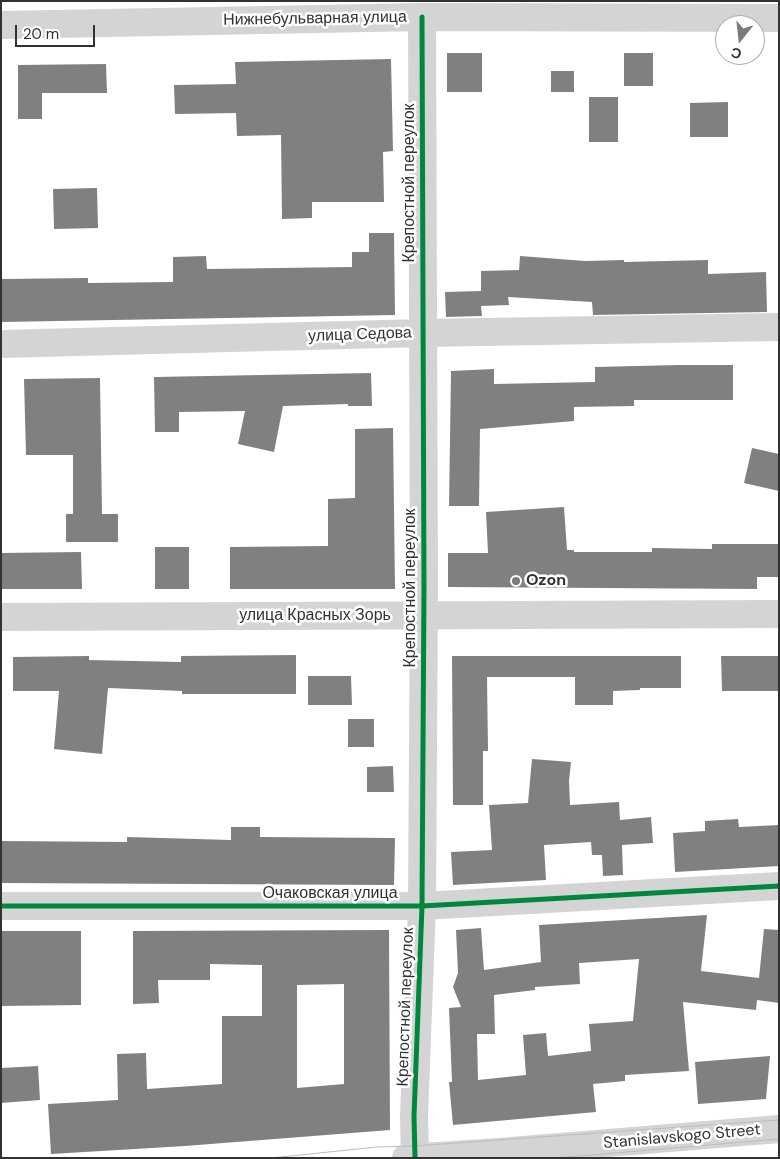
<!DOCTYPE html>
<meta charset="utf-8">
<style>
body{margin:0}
#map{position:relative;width:780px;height:1159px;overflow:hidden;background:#fff;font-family:"DM Sans",sans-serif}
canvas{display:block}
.frame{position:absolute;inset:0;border:2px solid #323232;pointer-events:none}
.north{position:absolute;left:715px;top:15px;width:50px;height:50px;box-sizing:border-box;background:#fff;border:1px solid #adadad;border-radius:50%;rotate:196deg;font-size:14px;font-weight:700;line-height:20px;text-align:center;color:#323232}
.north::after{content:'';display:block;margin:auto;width:18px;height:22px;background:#7a7a7a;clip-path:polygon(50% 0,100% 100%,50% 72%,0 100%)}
.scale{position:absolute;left:15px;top:25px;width:80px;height:22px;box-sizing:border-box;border:2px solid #323232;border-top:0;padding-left:6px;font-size:15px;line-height:18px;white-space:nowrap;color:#323232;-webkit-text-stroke:4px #fff;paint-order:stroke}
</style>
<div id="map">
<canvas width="780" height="1159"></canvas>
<div class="frame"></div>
<div class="north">С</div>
<div class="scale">20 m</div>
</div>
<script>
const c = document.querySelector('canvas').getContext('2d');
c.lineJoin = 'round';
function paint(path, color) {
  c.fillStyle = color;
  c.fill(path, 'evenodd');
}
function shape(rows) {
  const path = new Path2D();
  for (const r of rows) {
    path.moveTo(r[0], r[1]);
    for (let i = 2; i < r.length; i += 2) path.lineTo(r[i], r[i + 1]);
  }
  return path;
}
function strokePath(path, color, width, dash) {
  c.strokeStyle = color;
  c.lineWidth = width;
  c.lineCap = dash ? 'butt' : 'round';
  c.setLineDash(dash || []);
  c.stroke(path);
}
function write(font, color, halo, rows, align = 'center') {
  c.font = font + ' "DM Sans",sans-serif';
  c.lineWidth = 5;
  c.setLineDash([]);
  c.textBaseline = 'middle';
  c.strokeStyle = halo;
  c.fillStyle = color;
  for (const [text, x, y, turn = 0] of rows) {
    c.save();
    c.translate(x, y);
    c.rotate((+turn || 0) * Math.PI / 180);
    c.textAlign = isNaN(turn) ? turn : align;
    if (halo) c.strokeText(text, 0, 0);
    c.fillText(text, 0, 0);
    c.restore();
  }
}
const building = shape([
 [447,53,482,53,482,92,447,92],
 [624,53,653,53,653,86,624,86],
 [391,59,393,151,383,152,384,202,312,202,312,218,282,219,281,135,237,136,236,113,175,114,174,85,236,84,235,62],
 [106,64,107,93,42,93,42,119,18,119,18,65],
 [551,71,574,71,574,92,551,92],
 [589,97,618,97,618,142,589,142],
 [728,102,728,137,690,137,690,103],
 [97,188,98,228,54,229,53,189],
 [369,233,394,233,395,315,1,322,1,279,88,278,88,283,173,282,173,257,206,256,207,269,352,267,352,252,369,252],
 [520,256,585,261,624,260,624,262,708,260,708,274,766,272,767,312,593,315,592,302,508,297,509,305,481,306,482,316,446,317,445,292,481,291,481,271,519,270],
 [679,365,733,365,733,400,634,400,634,406,574,407,574,421,480,429,479,506,449,506,451,371,494,369,494,384,595,382,595,367],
 [371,373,372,406,348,406,348,404,283,406,274,452,238,444,245,411,179,412,179,432,155,432,154,377],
 [100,378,102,514,118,514,118,542,66,542,66,514,73,514,73,455,26,455,24,379],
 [393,428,395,589,230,589,230,547,328,546,328,499,355,498,355,429],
 [752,448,779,454,779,491,744,483],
 [564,507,567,550,574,550,574,552,652,552,652,548,712,549,712,544,779,544,779,577,757,577,757,589,448,587,448,553,488,553,486,512],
 [155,547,189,547,189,589,155,589],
 [81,552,82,589,1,589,1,553],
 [296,655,296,694,182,694,182,691,108,688,102,754,54,749,59,691,13,691,13,657,89,656,89,660,181,662,181,656],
 [452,656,681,656,681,688,640,688,640,690,613,691,613,705,575,705,575,677,487,677,488,751,483,751,483,805,453,805],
 [721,656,779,656,779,691,722,691],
 [308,676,351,676,352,705,308,705],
 [348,719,374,719,374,747,348,747],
 [532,759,571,762,569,781,570,805,619,802,620,820,651,817,653,843,622,845,623,875,603,876,602,855,592,855,591,842,544,845,546,880,453,885,451,852,492,850,489,805,528,803],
 [393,766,394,792,367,792,367,767],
 [738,819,739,827,779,825,779,866,675,872,673,833,705,831,705,821],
 [231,827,260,827,260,837,395,838,394,885,1,883,1,841,127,842,127,837,231,840],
 [707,915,701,971,759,978,764,929,779,930,779,1003,757,1000,756,1010,683,1002,689,1071,625,1075,625,1081,593,1084,596,1112,453,1125,449,1082,452,1082,449,1008,461,1007,453,987,458,973,456,930,481,928,484,970,541,962,539,925],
 [639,959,633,1021,589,1024,591,1051,548,1056,546,1033,523,1035,526,1075,478,1080,477,1034,495,1034,494,995,535,990,535,987,580,984,579,963],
 [389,930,390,1130,185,1146,51,1154,48,1104,118,1100,117,1054,146,1053,147,1089,222,1084,222,1016,262,1016,262,965,210,964,210,980,158,980,159,1003,133,1004,133,931],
 [344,984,344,1084,297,1088,297,985],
 [1,931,81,931,81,1005,1,1006],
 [770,1056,766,1099,698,1104,695,1062],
 [38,1066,40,1100,1,1103,1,1068]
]);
const minor = shape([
 [1,25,422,17,779,18],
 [1,344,423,333,779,327],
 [1,906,422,906,779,886],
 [415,1158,414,1116,422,906,424,588,422,17]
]);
const tertiary = shape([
 [1,617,779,614],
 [406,1158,499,1152,779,1129]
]);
const tram = shape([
 [271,1158,377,1147,414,1146,779,1120],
 [556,1158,779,1139]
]);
const cycleway = shape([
 [1,906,422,906,779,886],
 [415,1158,414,1116,422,906,424,588,422,17]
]);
const markers = [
 [516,581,5,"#7a7a7a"]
];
const streetNames = [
 ["Нижнебульварная улица",315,19,-1],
 ["Крепостной переулок",410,183,-90],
 ["улица Седова",360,335,-2],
 ["Крепостной переулок",411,588,-90],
 ["улица Красных Зорь",315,616],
 ["Очаковская улица",330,894],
 ["Крепостной переулок",406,1007,-88],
 ["Stanislavskogo Street",682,1137,-5]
];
const poiNames = [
 ["Ozon",526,581]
];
paint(building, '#808080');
strokePath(minor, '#d4d4d4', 28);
strokePath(tertiary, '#d4d4d4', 28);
strokePath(tram, '#bcbcbc', 1);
strokePath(cycleway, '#00873e', 5);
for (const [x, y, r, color] of markers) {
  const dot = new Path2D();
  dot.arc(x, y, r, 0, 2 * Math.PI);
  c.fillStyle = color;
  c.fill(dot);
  strokePath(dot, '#fff', 2);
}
write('16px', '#323232', '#fff', streetNames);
write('bold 16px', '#323232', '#fff', poiNames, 'left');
</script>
